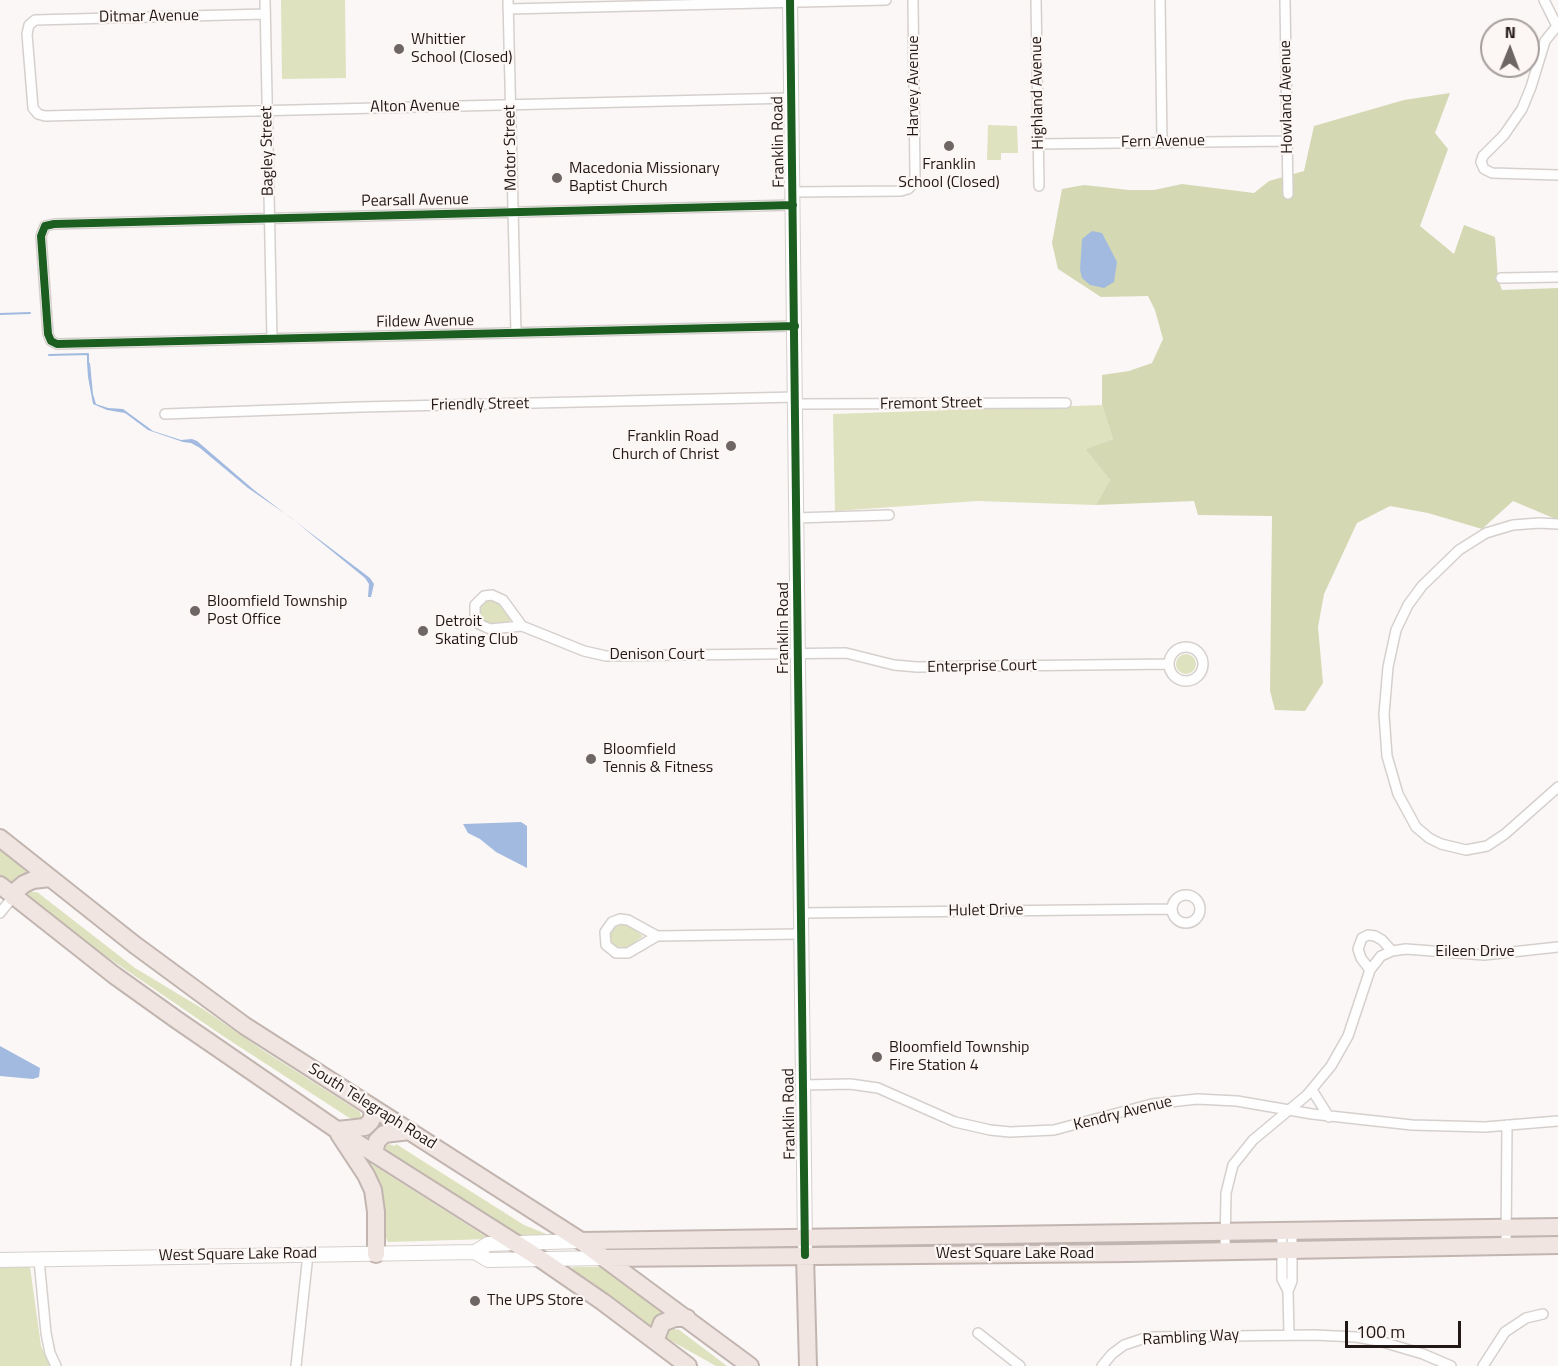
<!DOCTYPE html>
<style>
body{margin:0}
#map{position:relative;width:1558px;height:1366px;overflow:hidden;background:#faf7f6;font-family:"Titillium Web",sans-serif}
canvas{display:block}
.north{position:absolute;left:1480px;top:18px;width:60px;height:60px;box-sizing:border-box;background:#fcf6f4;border:2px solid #a59d9b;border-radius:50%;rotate:1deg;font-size:16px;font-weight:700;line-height:24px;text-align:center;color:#221815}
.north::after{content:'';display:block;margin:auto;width:21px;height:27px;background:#6e6664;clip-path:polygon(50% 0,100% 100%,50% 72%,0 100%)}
.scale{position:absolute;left:1345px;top:1321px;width:116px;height:27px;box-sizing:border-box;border:3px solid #221815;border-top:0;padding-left:8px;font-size:18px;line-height:21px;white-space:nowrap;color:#221815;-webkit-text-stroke:4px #fcf6f4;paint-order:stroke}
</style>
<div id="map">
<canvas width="1558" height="1366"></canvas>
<div class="north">N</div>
<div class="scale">100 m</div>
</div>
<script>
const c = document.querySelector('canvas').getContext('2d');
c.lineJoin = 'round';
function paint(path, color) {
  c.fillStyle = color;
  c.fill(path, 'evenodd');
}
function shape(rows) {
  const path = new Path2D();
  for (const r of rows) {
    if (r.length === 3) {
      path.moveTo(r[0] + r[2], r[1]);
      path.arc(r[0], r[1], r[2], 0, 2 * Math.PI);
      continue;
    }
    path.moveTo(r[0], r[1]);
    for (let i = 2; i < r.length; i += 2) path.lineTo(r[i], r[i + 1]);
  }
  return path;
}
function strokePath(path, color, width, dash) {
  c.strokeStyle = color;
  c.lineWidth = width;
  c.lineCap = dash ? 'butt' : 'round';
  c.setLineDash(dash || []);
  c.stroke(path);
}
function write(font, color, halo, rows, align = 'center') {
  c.font = font + ' "Titillium Web",sans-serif';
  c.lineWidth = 4.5;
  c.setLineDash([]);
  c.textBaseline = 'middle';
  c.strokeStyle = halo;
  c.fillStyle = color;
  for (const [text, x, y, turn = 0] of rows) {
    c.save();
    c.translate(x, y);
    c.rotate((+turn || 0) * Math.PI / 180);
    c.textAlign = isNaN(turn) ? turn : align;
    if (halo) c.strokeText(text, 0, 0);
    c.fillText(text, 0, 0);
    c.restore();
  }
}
const green = shape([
 [281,0,345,0,346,78,282,79],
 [988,125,1017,126,1018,153,1001,153,1001,160,987,160],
 [1102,405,1113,439,1085,449,1110,480,1096,505,977,501,835,511,833,414],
 [493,599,500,602,510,617,510,622,494,625,483,622,479,616,480,605,485,600],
 [1186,664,10],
 [0,850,27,872,12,886,0,875],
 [28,892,37,892,135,968,203,1009,264,1051,360,1112,362,1119,353,1119,348,1117,226,1038,69,931,28,898],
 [622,923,628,925,643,936,626,949,616,948,609,940,609,933,615,925],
 [389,1144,395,1146,396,1144,524,1225,549,1235,523,1237,386,1151,386,1146],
 [364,1159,488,1238,488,1239,388,1242,385,1236,383,1236],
 [0,1267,30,1267,41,1346,50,1366,0,1366],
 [574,1267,602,1267,664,1313,650,1326,572,1270,571,1268],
 [671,1327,677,1330,678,1329,727,1366,716,1366,666,1338,667,1329]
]);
const forest = shape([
 [1450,93,1435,133,1448,149,1420,226,1454,254,1464,225,1495,237,1498,279,1502,290,1558,288,1558,520,1513,501,1482,529,1428,513,1390,506,1357,523,1324,594,1318,627,1323,683,1305,711,1275,710,1270,691,1272,516,1198,515,1194,501,1096,505,1110,480,1085,449,1113,439,1102,405,1102,375,1129,371,1152,363,1163,339,1155,310,1148,296,1101,297,1058,269,1052,243,1062,189,1084,185,1129,190,1154,190,1182,184,1254,193,1269,181,1304,171,1314,126,1404,100]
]);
const water = shape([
 [1092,231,1102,233,1117,262,1114,282,1104,288,1090,285,1082,278,1080,270,1082,239],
 [87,362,90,363,93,394,96,404,108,408,123,409,153,431,181,440,192,439,197,441,254,490,370,578,374,584,371,597,368,597,369,584,365,578,290,517,248,488,200,448,191,443,183,442,148,430,125,413,107,410,93,404,88,377],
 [521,822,527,826,527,868,496,852,480,839,468,833,463,824],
 [0,1046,40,1068,39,1077,33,1079,0,1076]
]);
const stream = shape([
 [0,314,30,313],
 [49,355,88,354,88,363]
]);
const street = shape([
 [265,0,272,339],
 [508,0,516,333],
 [1036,0,1039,186],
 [1160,0,1162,142],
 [1285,0,1288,194],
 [1544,0,1558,28],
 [508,9,886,0],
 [265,14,35,20,29,25,27,34,33,108,38,114,45,116,791,98],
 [1557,26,1545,41,1531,87,1522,109,1504,135,1483,156,1481,162,1484,169,1492,173,1558,175],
 [1038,144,1287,141],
 [793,192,901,191,908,189,913,184,915,177,913,0],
 [793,205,54,224,45,226,41,236,48,334,51,341,57,344,795,326],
 [1501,278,1558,277],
 [796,404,1066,403],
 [165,414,360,407,796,397],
 [796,518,889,515],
 [1558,524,1539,523,1513,525,1486,533,1459,550,1422,586,1408,605,1396,630,1388,667,1384,714,1387,756,1398,794,1416,827,1429,838,1441,844,1466,850,1487,846,1505,834,1558,787],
 [492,595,503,600,522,626,490,629,479,624,475,617,475,605,484,596,492,595],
 [522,626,584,651,606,656,846,653,894,665,917,667,1169,664],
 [1186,664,17],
 [1186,909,14],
 [0,913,13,897],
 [801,913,1172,909],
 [620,919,628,920,657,936,628,953,616,953,606,945,605,932,612,922,620,919],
 [657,936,801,934],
 [1370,970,1361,958,1358,949,1362,938,1368,935,1375,936,1382,940,1392,951],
 [803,1085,850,1084,878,1088,955,1122,990,1130,1010,1132,1054,1130,1152,1104,1197,1099,1237,1101,1312,1114,1412,1125,1485,1127,1558,1121],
 [1312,1090,1329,1117],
 [1282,1231,1282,1279,1288,1291],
 [1506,1246,1507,1125],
 [1225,1250,1226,1193,1233,1165,1253,1140,1307,1095,1331,1066,1348,1036,1370,970,1381,956,1392,951,1406,949,1484,955,1558,947],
 [39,1260,46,1333,50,1353,56,1366],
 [978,1333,1020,1366],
 [1289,1335,1288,1291,1292,1281,1292,1231],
 [296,1366,308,1254],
 [1102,1366,1112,1354,1124,1345,1148,1337,1314,1335,1356,1337,1379,1341,1423,1354,1451,1366],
 [1483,1366,1505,1332,1526,1318,1543,1314]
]);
const secondary = shape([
 [790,0,805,1246],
 [475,1252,488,1260,606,1258],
 [0,1260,475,1252,488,1244,581,1241]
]);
const highway = shape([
 [0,838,135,945,245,1026,581,1241,750,1366],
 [0,885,114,975,177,1020,337,1130,542,1260,603,1302,688,1366],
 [13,897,18,889,24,884,33,880,50,878],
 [337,1130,365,1127,371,1121,374,1109],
 [339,1134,366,1175,373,1190,376,1212,376,1254],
 [374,1153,377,1141,384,1134,410,1131],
 [581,1241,1558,1227],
 [805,1255,808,1366],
 [606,1258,1128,1253,1558,1245],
 [655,1341,662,1323,675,1318,687,1318]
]);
const cycleway = shape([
 [790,0,805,1255],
 [793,205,54,224,45,226,41,236,48,334,51,341,57,344,795,326]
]);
const markers = [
 [399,49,6,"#6e6664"],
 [949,146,6,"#6e6664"],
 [557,178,6,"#6e6664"],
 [731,446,6,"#6e6664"],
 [195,611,6,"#6e6664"],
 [423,631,6,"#6e6664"],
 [591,759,6,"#6e6664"],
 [877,1057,6,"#6e6664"],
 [475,1301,6,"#6e6664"]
];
const streetNames = [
 ["Ditmar Avenue",149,17,-1],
 ["Harvey Avenue",914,86,-90],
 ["Highland Avenue",1038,93,-91],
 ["Howland Avenue",1287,97,-91],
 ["Alton Avenue",415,107,-1],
 ["Franklin Road",779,142,-91],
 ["Fern Avenue",1163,142,-1],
 ["Motor Street",511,148,-91],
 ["Bagley Street",268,151,-91],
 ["Pearsall Avenue",415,201,-1],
 ["Fildew Avenue",425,322,-1],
 ["Fremont Street",931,404,-1],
 ["Friendly Street",480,405,-1],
 ["Franklin Road",784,628,-90],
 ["Denison Court",657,655],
 ["Enterprise Court",982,667,-1],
 ["Hulet Drive",986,911,-1],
 ["Eileen Drive",1475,952],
 ["South Telegraph Road",372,1107,32],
 ["Franklin Road",790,1114,-91],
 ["Kendry Avenue",1123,1114,-14],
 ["West Square Lake Road",1015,1254],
 ["West Square Lake Road",238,1255,-1],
 ["Rambling Way",1191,1338,-3]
];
const poiNames = [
 ["Whittier",411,40],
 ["School (Closed)",411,58],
 ["Franklin",949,165,"center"],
 ["School (Closed)",949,183,"center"],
 ["Macedonia Missionary",569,169],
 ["Baptist Church",569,187],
 ["Franklin Road",719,437,"right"],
 ["Church of Christ",719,455,"right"],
 ["Bloomfield Township",207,602],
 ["Post Office",207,620],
 ["Detroit",435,622],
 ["Skating Club",435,640],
 ["Bloomfield",603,750],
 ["Tennis & Fitness",603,768],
 ["Bloomfield Township",889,1048],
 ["Fire Station 4",889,1066],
 ["The UPS Store",487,1301]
];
paint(green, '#dee2be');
paint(forest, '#d4d8b3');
paint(water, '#a2badf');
strokePath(stream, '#a2badf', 2);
strokePath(street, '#d6d0cd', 12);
strokePath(secondary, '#d6d0cd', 16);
strokePath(highway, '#c2b5b0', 20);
strokePath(street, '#fefefe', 9);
strokePath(secondary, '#fefefe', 14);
strokePath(highway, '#f0e5e1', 16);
strokePath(cycleway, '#1b5e20', 8);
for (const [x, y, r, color] of markers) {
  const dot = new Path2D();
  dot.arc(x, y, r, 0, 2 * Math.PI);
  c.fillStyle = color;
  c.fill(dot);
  strokePath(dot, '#fcf6f4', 2);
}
write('16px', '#221815', '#fcf6f4', streetNames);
write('16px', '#221815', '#fcf6f4', poiNames, 'left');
</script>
